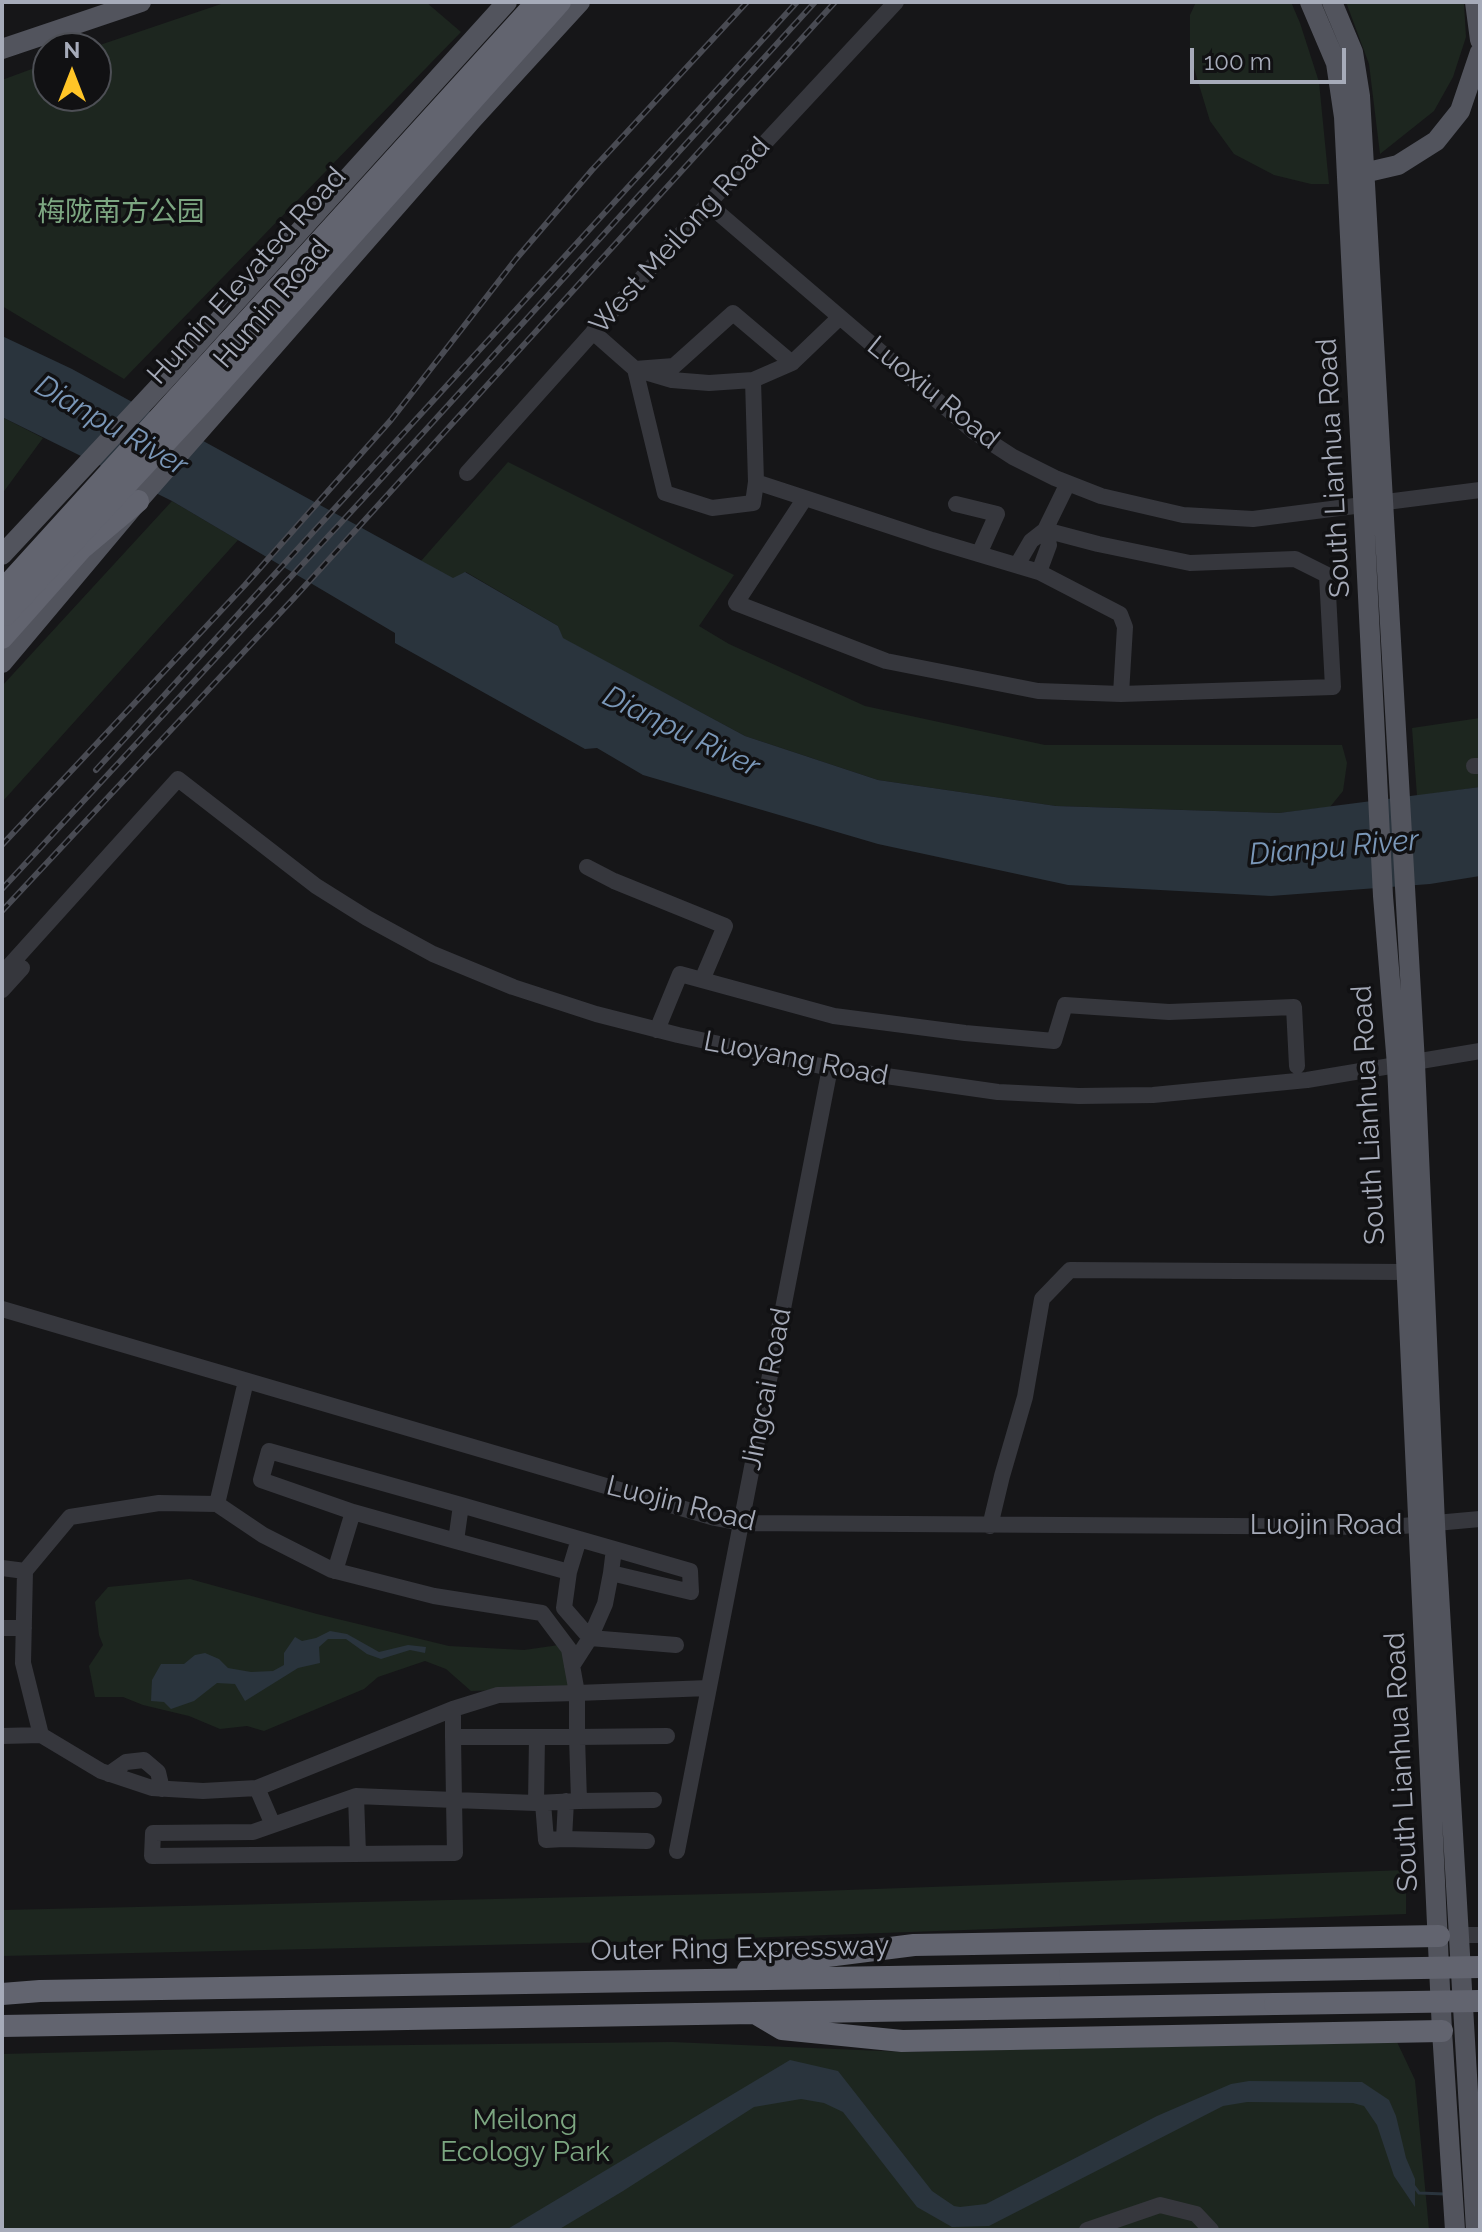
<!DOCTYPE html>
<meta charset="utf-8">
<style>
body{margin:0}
#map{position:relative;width:1482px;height:2232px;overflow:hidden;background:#161618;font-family:Raleway,sans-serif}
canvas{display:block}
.frame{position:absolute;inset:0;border:4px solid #a6abb9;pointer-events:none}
.north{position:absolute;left:32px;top:32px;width:80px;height:80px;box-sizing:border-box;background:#111113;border:2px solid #4d4f55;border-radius:50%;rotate:0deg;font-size:22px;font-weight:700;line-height:32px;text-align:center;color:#a6abb9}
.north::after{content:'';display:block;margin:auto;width:28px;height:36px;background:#ffc527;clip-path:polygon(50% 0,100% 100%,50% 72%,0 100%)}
.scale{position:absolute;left:1190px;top:48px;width:156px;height:36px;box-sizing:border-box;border:4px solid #a6abb9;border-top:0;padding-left:10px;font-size:24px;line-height:28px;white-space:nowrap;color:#a6abb9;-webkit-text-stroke:6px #111113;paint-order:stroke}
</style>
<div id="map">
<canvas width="1482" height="2232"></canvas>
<div class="frame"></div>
<div class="north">N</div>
<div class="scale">100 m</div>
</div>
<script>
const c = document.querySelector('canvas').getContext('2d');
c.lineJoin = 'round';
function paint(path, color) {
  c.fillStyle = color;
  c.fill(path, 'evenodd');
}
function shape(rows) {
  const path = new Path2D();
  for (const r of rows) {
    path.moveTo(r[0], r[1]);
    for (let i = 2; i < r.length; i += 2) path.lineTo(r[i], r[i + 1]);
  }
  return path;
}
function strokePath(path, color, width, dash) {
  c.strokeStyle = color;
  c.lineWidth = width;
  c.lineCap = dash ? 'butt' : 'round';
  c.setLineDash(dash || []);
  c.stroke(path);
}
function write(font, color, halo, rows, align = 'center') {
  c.font = font + ' Raleway,"Noto Sans SC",sans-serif';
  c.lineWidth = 7;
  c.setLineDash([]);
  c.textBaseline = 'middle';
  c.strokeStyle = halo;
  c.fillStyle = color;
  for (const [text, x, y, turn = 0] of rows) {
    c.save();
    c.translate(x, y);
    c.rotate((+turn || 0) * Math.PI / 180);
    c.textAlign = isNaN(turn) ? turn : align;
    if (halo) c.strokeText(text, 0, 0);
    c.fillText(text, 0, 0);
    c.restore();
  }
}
const green = shape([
 [227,2,426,2,461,32,124,379,2,306,2,80,48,63,48,96,96,96,96,48,91,48],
 [1196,2,1291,2,1300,23,1319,82,1329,184,1311,184,1274,175,1234,154,1210,121,1190,55,1190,15],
 [1346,2,1463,2,1464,4,1466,37,1453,77,1434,111,1380,154,1369,64],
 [2,417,43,438,2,494],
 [508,462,734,575,699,626,729,644,865,706,1045,745,1342,745,1347,763,1343,791,1330,807,1279,813,1056,806,878,780,745,736,562,638,558,626,466,572,453,579,421,561],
 [172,501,238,540,3,801,2,686],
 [1480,718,1480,787,1417,796,1412,728],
 [190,1579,317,1614,449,1646,524,1650,559,1645,565,1655,572,1688,471,1691,446,1669,425,1661,378,1677,364,1689,264,1731,247,1726,220,1729,189,1716,143,1705,123,1697,95,1697,89,1666,103,1645,99,1635,95,1602,108,1587],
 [1406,1870,1406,1914,662,1941,2,1956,2,1910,763,1893],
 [672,2042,906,2052,1397,2042,1415,2080,1429,2230,2,2230,2,2054,322,2046]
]);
const water = shape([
 [2,336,72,369,453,578,465,572,558,626,563,638,745,736,878,780,1056,806,1279,813,1480,787,1480,876,1430,884,1271,896,1068,885,878,844,643,775,597,748,585,749,395,643,395,633,172,501,2,417],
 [330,1631,347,1634,379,1652,408,1645,426,1647,425,1653,410,1650,381,1659,367,1654,346,1639,328,1639,319,1647,320,1663,298,1668,245,1701,235,1684,217,1683,194,1701,171,1709,164,1702,151,1701,152,1680,161,1664,184,1664,195,1655,205,1653,219,1659,228,1668,251,1672,273,1671,284,1665,284,1653,295,1637,302,1641,316,1638],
 [790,2060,838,2071,932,2191,954,2206,960,2207,986,2204,1157,2116,1231,2084,1249,2081,1362,2082,1389,2100,1396,2116,1406,2158,1415,2179,1415,2207,1394,2176,1377,2125,1364,2106,1353,2103,1247,2102,1223,2106,989,2226,952,2227,917,2207,843,2112,824,2103,801,2099,754,2107,623,2191,558,2230,506,2230]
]);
const stream = shape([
 [1413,2185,1419,2193,1445,2194]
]);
const minor = shape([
 [708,204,973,431,1013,457,1055,478,1101,496,1183,515,1253,519,1480,490],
 [593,332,635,369,674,366,733,313,792,363,840,317],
 [753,380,756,482,805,498],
 [467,473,708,204,896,2],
 [756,482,753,503,712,508,665,493,635,369,672,380,709,383,753,380,792,363],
 [1068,483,1045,530,1098,544,1190,563,1295,559,1327,575,1333,687,1121,694,1125,627,1120,614,1039,572,932,540,805,498,736,603,886,661,1038,691,1121,694],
 [956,504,997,514,979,554],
 [1017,565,1031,541,1045,530,1049,545,1039,572],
 [1474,766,1480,766],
 [587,867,614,881,725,926,702,980],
 [2,974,178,779,316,886,367,918,433,954,513,987,596,1014,678,1035,830,1068,998,1092,1079,1096,1153,1095,1307,1080,1480,1051],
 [2,990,22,968],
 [657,1030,680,974,834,1016,965,1033,1054,1041,1065,1005,1169,1012,1294,1007,1297,1066],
 [2,1309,715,1518,741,1523,1391,1527,1480,1519],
 [246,1381,217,1504,263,1535,332,1570,434,1596,542,1613,569,1649,577,1693,709,1688],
 [353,1512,456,1541,461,1505],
 [990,1526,1002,1476,1025,1397,1042,1299,1070,1270,1406,1272],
 [456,1541,569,1572,579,1539],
 [2,1568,25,1571],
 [335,1571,353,1512,261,1480,269,1451,461,1505,579,1539,614,1549,690,1571,691,1592,611,1573,614,1549],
 [569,1572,564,1608,590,1638,605,1604,611,1573],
 [2,1628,24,1628],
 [572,1666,590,1638,676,1645],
 [453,1709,453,1737,454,1800,455,1853,152,1856,153,1833,253,1832,356,1796,454,1800,536,1803],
 [41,1735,23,1663,25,1571,70,1517,159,1503,217,1504],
 [2,1736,41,1735,101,1771,152,1788,203,1791,257,1788,453,1709,498,1695,577,1693,577,1737,537,1737,536,1803,579,1801,577,1737,667,1736],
 [453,1737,537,1737],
 [109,1774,126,1762,144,1760,158,1772,162,1789],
 [257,1788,273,1825],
 [356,1796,358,1854],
 [579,1801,654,1800],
 [543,1803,546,1840,564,1839,566,1801],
 [564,1839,647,1841],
 [677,1851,830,1068],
 [1459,1935,1480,1935],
 [1087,2230,1160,2205,1196,2214,1211,2230]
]);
const major = shape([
 [1310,2,1336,63,1344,117,1383,896,1397,1065,1442,2031,1455,2230],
 [1332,2,1353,52,1360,96,1415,1063,1435,1524,1476,2230],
 [1475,2,1480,40],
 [2,49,141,2],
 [1355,175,1398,165,1436,141,1460,111,1480,52],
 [2,555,165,380,507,2],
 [2,663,138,501,472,120,580,2]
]);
const highway = shape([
 [2,638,82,548,138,501],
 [748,1970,756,1965,914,1945,1439,1936],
 [2,1994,40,1991,1070,1974],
 [755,2013,782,2029,902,2041,1442,2031],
 [2,2026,1275,2004]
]);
const rail = shape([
 [96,770,797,2],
 [2,845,245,585,391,420,516,259,592,170,747,2],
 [2,889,361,501,815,2],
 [2,911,294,598,835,2]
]);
const highwayBridge = shape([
 [2,591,537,2],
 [5,615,201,404,560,2],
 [1070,1974,1480,1967],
 [1275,2004,1480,2001]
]);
const parkNames = [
 ["梅陇南方公园",121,213],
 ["Meilong",525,2121],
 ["Ecology Park",525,2153]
];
const streetNames = [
 ["West Meilong Road",680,236,-48],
 ["Humin Elevated Road",247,276,-48],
 ["Humin Road",272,304,-49],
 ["Luoxiu Road",933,393,39],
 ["South Lianhua Road",1334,468,-93],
 ["Luoyang Road",796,1059,11],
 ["South Lianhua Road",1369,1115,-93],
 ["Jingcai Road",767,1389,-79],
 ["Luojin Road",681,1504,14],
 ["Luojin Road",1326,1526],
 ["South Lianhua Road",1402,1762,-93],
 ["Outer Ring Expressway",740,1949,-1]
];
const waterNames = [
 ["Dianpu River",111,426,30],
 ["Dianpu River",681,732,26],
 ["Dianpu River",1334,848,-5]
];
paint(green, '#1d261f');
paint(water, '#2a343d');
strokePath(stream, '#2a343d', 3);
strokePath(minor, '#36373d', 16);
strokePath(major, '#52545d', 20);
strokePath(highway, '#62646f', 22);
strokePath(rail, '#494b53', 6);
strokePath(rail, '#111113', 3, [9]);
strokePath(highwayBridge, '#62646f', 22);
write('28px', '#7ca681', '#111113', parkNames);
write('28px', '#a6abb9', '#111113', streetNames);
write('italic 30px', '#7a97b8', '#111113', waterNames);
</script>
